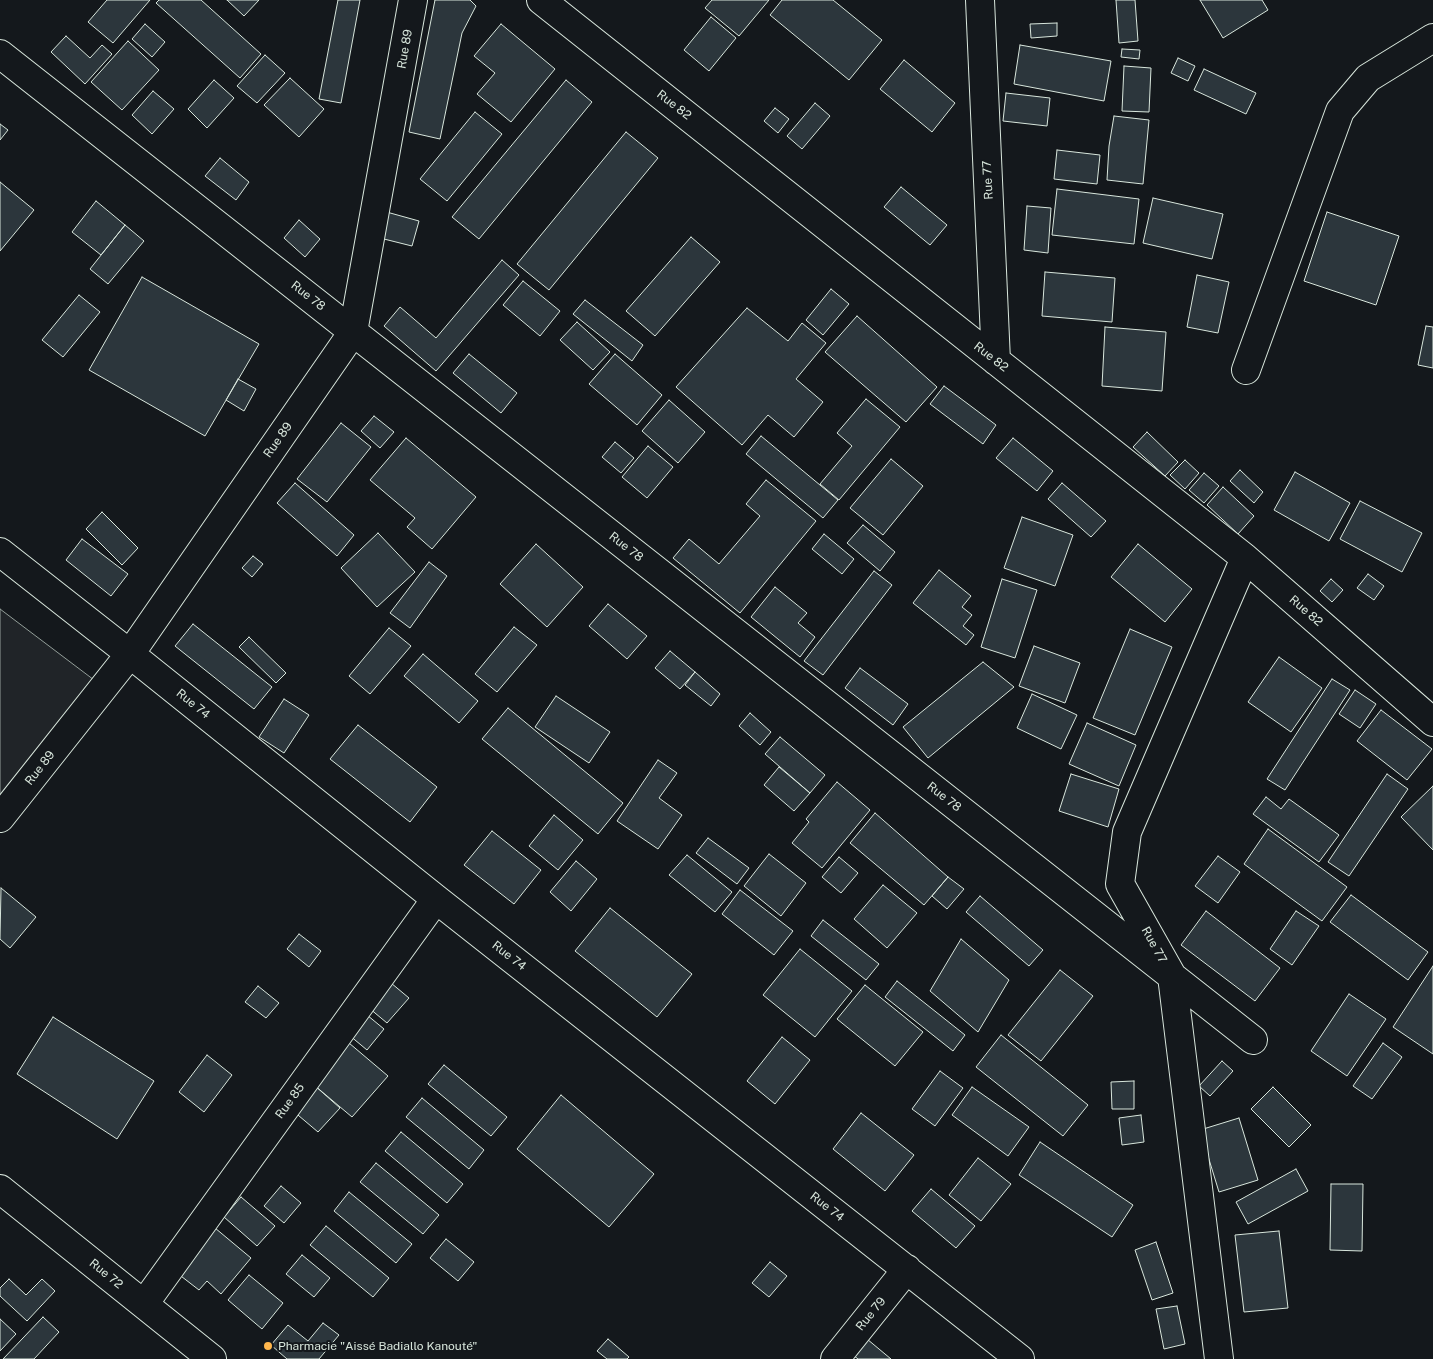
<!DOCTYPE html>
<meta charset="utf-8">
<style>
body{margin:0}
canvas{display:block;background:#14181c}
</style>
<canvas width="1433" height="1359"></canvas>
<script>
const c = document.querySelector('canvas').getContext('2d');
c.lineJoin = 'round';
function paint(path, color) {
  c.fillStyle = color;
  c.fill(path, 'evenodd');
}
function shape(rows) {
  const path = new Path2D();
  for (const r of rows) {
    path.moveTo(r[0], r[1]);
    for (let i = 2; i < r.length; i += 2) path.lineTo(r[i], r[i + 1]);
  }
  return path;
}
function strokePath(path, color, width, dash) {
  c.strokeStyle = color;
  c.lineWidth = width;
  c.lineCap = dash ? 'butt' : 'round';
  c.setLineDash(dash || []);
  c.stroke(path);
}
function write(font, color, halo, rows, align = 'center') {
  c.font = font + ' "Public Sans",sans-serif';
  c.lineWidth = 4;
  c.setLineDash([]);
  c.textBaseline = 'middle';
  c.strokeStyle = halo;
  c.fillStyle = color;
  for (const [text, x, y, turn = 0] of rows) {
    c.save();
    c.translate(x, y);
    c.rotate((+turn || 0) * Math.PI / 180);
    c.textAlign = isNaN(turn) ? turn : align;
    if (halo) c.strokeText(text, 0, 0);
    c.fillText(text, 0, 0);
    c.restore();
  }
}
const green = shape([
 [0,609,102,686,0,821,0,609]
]);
const building = shape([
 [107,0,150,0,113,43,88,22,107,0],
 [159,0,201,0,261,54,240,78,156,3,159,0],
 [227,0,259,0,244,16,227,0],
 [338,0,360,0,341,103,319,99,338,0],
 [435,0,470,0,476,6,462,33,440,139,409,132,435,0],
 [712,0,769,0,739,36,705,8,712,0],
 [782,0,833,0,882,40,849,80,770,15,782,0],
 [1116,0,1135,0,1138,41,1119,43,1116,0],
 [1200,0,1262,0,1268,10,1223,38,1200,0],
 [711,17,736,38,709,71,684,50,711,17],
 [1057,23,1057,36,1031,38,1030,24,1057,23],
 [145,24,165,42,152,57,132,39,145,24],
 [501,24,555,69,511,122,477,94,495,73,474,56,501,24],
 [66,36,90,58,102,45,112,54,85,84,51,52,66,36],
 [128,41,159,70,122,110,91,82,128,41],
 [1020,45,1111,61,1104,101,1014,84,1020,45],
 [1122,49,1140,50,1139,59,1121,57,1122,49],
 [265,55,285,73,257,103,237,86,265,55],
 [1178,58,1195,66,1188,81,1171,73,1178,58],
 [904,60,955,103,932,132,880,89,904,60],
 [1124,66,1151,68,1149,112,1122,111,1124,66],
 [1204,69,1256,93,1246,114,1194,90,1204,69],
 [290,78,324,109,299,137,264,105,290,78],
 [214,80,234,98,207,128,188,109,214,80],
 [566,80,592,102,479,239,452,217,566,80],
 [153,91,174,109,152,134,132,115,153,91],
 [1006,93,1050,98,1047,126,1003,121,1006,93],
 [815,103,830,116,802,149,787,136,815,103],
 [775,108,789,119,778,133,764,121,775,108],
 [475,112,502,134,447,201,420,179,475,112],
 [1114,116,1149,120,1143,184,1107,180,1109,146,1114,116],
 [0,124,8,130,0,140,0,124],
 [626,132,658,158,549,290,517,264,626,132],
 [1057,150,1100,155,1097,184,1054,179,1057,150],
 [220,158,249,182,236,200,205,176,220,158],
 [0,182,34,210,0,251,0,182],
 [901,187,947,225,930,245,884,207,901,187],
 [1057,189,1139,199,1134,244,1052,235,1057,189],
 [1153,198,1223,214,1212,259,1143,243,1153,198],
 [96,201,125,225,101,255,72,232,96,201],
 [1027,206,1051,208,1048,253,1024,250,1027,206],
 [383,211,419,221,412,246,376,237,383,211],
 [1327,212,1399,236,1376,305,1304,281,1327,212],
 [299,220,320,239,305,257,284,238,299,220],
 [125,225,144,241,108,284,90,269,125,225],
 [691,237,720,262,655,336,626,311,691,237],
 [502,260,519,275,436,371,384,326,400,307,436,338,502,260],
 [1045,272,1115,278,1112,322,1042,316,1045,272],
 [1197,275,1229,282,1218,333,1187,327,1197,275],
 [142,277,259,344,205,436,89,370,142,277],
 [523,281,560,311,540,336,503,305,523,281],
 [831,289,849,304,823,335,806,320,831,289],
 [79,295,100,312,63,357,42,340,79,295],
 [585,300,643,345,632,361,573,314,585,300],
 [747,308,788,341,802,323,826,343,796,379,823,402,794,437,768,415,742,445,676,387,747,308],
 [857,316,937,387,906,422,825,352,857,316],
 [577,322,610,352,593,370,560,340,577,322],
 [1426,326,1433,327,1433,368,1418,365,1426,326],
 [1105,327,1166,332,1162,391,1102,386,1105,327],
 [469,354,517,393,501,413,453,373,469,354],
 [615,354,662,395,637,425,589,384,615,354],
 [238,379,256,389,244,411,226,400,238,379],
 [944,386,996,425,983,444,930,404,944,386],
 [866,399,900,427,839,500,820,484,852,446,837,433,866,399],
 [669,400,705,432,678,463,642,431,669,400],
 [374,416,394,432,380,448,361,431,374,416],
 [341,423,371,447,327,502,297,479,341,423],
 [1147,432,1178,462,1165,476,1133,447,1147,432],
 [761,436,838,500,823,518,746,454,761,436],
 [406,438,476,497,432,549,407,527,415,518,370,480,406,438],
 [1013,438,1053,471,1037,491,996,458,1013,438],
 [615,442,634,458,621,473,602,457,615,442],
 [648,446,673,467,647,498,622,477,648,446],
 [891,459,923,486,883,535,850,508,891,459],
 [1185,460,1199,473,1185,489,1170,475,1185,460],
 [1240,470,1263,492,1254,503,1230,481,1240,470],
 [1295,472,1350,503,1329,541,1274,510,1295,472],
 [1204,473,1219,486,1204,503,1189,490,1204,473],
 [766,480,816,521,740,613,673,558,689,539,719,564,760,516,746,504,766,480],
 [295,483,354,535,337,556,277,503,295,483],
 [1062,483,1106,521,1091,537,1048,499,1062,483],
 [1223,487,1254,516,1238,534,1207,505,1223,487],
 [1360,501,1422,533,1402,572,1340,539,1360,501],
 [102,512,138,548,122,565,86,529,102,512],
 [1022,517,1073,535,1055,586,1004,568,1022,517],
 [863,525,895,552,880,571,847,543,863,525],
 [378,533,415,572,377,607,341,568,378,533],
 [824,534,854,559,842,574,812,549,824,534],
 [82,539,128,574,111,596,66,560,82,539],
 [536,544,583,587,547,627,500,584,536,544],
 [1138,544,1192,589,1165,622,1111,577,1138,544],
 [253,556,263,564,252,577,242,568,253,556],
 [429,562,447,576,410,628,390,613,429,562],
 [939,570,971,596,962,607,972,615,963,626,974,635,966,645,913,603,939,570],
 [874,571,892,585,823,675,804,661,874,571],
 [1368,574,1384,586,1374,600,1357,588,1368,574],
 [1002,579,1037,590,1015,658,981,647,1002,579],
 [1331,579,1343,590,1332,602,1320,591,1331,579],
 [775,587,807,613,798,623,815,637,800,657,751,617,775,587],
 [608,604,647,636,627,659,589,626,608,604],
 [193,624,272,687,254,709,175,646,193,624],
 [514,627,537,645,497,692,475,674,514,627],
 [389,628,411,646,370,694,349,676,389,628],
 [1130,629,1172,647,1135,735,1093,718,1130,629],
 [249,637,286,673,276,683,239,647,249,637],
 [1034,646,1080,663,1065,703,1019,686,1034,646],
 [670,651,695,672,680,689,655,668,670,651],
 [423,654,478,701,459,723,404,676,423,654],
 [1279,657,1322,688,1291,732,1248,702,1279,657],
 [983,662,1014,687,928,758,903,727,983,662],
 [860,668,908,704,893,725,845,688,860,668],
 [695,672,720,694,711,706,685,685,695,672],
 [1332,679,1350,690,1285,790,1267,779,1332,679],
 [1355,690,1376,704,1360,728,1339,714,1355,690],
 [1032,694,1077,715,1061,749,1017,728,1032,694],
 [556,696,610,732,589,763,535,727,556,696],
 [284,699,309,715,284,753,259,737,284,699],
 [508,708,623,803,598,834,482,739,508,708],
 [1381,710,1432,749,1407,780,1357,741,1381,710],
 [750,713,771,732,760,745,739,726,750,713],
 [1087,723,1136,745,1119,786,1069,764,1087,723],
 [358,725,437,787,410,822,330,759,358,725],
 [780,737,825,775,810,793,765,754,780,737],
 [658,760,677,773,659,798,682,815,658,849,617,821,658,760],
 [779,767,810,793,794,811,764,785,779,767],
 [1071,774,1119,789,1108,827,1059,811,1071,774],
 [1387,774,1408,789,1349,876,1328,862,1387,774],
 [837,782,870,810,822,868,792,843,809,822,806,819,837,782],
 [1433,786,1433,850,1401,817,1433,786],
 [1266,797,1281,809,1289,799,1339,835,1319,862,1253,814,1266,797],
 [875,813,948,877,924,905,850,843,875,813],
 [554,815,583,840,558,870,529,846,554,815],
 [1268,829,1347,887,1322,921,1244,864,1268,829],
 [492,831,541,870,514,904,464,865,492,831],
 [708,838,749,868,737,884,696,853,708,838],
 [769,854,806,883,781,916,744,886,769,854],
 [687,855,732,892,715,912,669,875,687,855],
 [1218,856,1240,872,1218,903,1195,886,1218,856],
 [839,857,858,873,841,893,822,877,839,857],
 [576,861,597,879,571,911,550,892,576,861],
 [948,877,964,889,947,909,932,896,948,877],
 [883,885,917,913,887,948,854,919,883,885],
 [1,888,36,917,10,948,0,939,1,888],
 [740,890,793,931,774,955,722,914,740,890],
 [1351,895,1428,952,1408,980,1330,922,1351,895],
 [980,896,1043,950,1029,966,966,912,980,896],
 [610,908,692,974,657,1017,575,951,610,908],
 [1206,911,1280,968,1255,1001,1181,945,1206,911],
 [1296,911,1319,926,1292,965,1270,949,1296,911],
 [823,920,879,964,866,980,811,936,823,920],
 [299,934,321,951,309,967,287,949,299,934],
 [961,939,1009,980,978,1032,930,991,961,939],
 [800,949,852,991,815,1037,763,995,800,949],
 [1433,966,1433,1054,1393,1027,1433,966],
 [1060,970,1093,996,1041,1061,1008,1035,1060,970],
 [897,981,965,1035,953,1051,885,997,897,981],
 [391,983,409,998,387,1023,369,1008,391,983],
 [865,985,923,1032,895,1066,837,1019,865,985],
 [258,986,279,1003,266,1018,245,1002,258,986],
 [1349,994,1386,1019,1347,1076,1311,1051,1349,994],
 [367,1015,384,1029,367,1050,349,1035,367,1015],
 [53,1017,154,1081,117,1139,17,1074,53,1017],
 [1001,1035,1088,1105,1063,1136,976,1067,1001,1035],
 [782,1037,810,1060,775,1104,747,1081,782,1037],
 [349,1043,388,1076,352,1117,314,1085,349,1043],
 [1383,1043,1402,1057,1372,1099,1353,1086,1383,1043],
 [207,1055,232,1075,204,1112,179,1092,207,1055],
 [1222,1061,1233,1071,1210,1096,1199,1086,1222,1061],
 [444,1065,507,1117,491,1136,428,1084,444,1065],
 [940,1071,963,1088,935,1126,912,1109,940,1071],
 [1134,1081,1134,1109,1112,1109,1111,1082,1134,1081],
 [314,1085,340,1108,318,1132,292,1110,314,1085],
 [972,1087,1029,1127,1008,1156,952,1115,972,1087],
 [1273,1087,1311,1125,1289,1147,1251,1109,1273,1087],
 [561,1095,654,1174,609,1227,517,1149,561,1095],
 [422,1098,484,1150,469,1169,406,1117,422,1098],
 [861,1113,914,1155,885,1191,833,1149,861,1113],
 [1141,1115,1144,1142,1122,1145,1119,1118,1141,1115],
 [1239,1118,1258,1180,1219,1192,1200,1130,1239,1118],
 [401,1132,463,1184,447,1203,385,1151,401,1132],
 [1040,1142,1133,1205,1112,1237,1019,1175,1040,1142],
 [978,1158,1011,1184,981,1221,949,1195,978,1158],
 [376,1163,439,1215,423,1234,360,1182,376,1163],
 [1296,1169,1308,1191,1248,1224,1236,1202,1296,1169],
 [1331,1184,1363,1184,1362,1251,1330,1250,1331,1184],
 [281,1186,301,1203,284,1223,264,1206,281,1186],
 [931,1189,975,1226,956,1248,912,1211,931,1189],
 [349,1192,412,1244,396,1263,334,1211,349,1192],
 [241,1197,275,1226,257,1246,224,1217,241,1197],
 [326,1226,389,1278,373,1297,310,1245,326,1226],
 [215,1228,251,1258,221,1294,207,1281,199,1290,177,1273,215,1228],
 [1279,1231,1288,1308,1244,1312,1235,1235,1279,1231],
 [446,1239,474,1262,458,1281,430,1258,446,1239],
 [1156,1242,1173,1293,1152,1300,1135,1250,1156,1242],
 [302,1255,330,1278,314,1297,286,1274,302,1255],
 [770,1262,787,1276,769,1297,752,1283,770,1262],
 [249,1275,283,1303,262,1329,228,1300,249,1275],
 [9,1279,26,1295,42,1279,55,1291,27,1321,0,1296,0,1288,9,1279],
 [1177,1306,1185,1344,1164,1349,1156,1309,1177,1306],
 [43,1317,59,1332,34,1359,3,1359,43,1317],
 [0,1319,16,1334,0,1351,0,1319],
 [323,1323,339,1335,319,1359,287,1359,271,1345,288,1325,308,1341,323,1323],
 [608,1339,629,1357,627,1359,607,1359,597,1351,608,1339],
 [867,1339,891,1359,858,1359,853,1355,867,1339]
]);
const street = shape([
 [541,0,1245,558,1433,722],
 [980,0,996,361],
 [0,54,1253,1040],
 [1246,370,1340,111,1368,78,1433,38],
 [0,552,130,654,436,899,1020,1359],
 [0,818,130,654,353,332,413,0],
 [0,1189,212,1359],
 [144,1304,436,899],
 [835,1359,907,1269],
 [1219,1359,1172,976,1120,884,1127,832,1245,558]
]);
const markers = [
 [268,1346,5,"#ffb74d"]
];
const streetNames = [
 ["Rue 89",405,49,-80],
 ["Rue 82",674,105,38],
 ["Rue 77",988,180,-93],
 ["Rue 78",308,296,38],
 ["Rue 82",991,357,38],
 ["Rue 89",278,440,-55],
 ["Rue 78",626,547,38],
 ["Rue 82",1306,611,41],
 ["Rue 74",193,704,39],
 ["Rue 89",40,768,-52],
 ["Rue 78",944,797,38],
 ["Rue 77",1154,945,61],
 ["Rue 74",509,956,38],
 ["Rue 85",290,1101,-54],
 ["Rue 74",827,1207,38],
 ["Rue 72",106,1274,39],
 ["Rue 79",871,1314,-51]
];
const poiNames = [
 ["Pharmacie \"Aissé Badiallo Kanouté\"",278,1346]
];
paint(green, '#202428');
strokePath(green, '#939e99', 1);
paint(building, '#2c363c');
strokePath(building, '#d8e6dc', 1);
strokePath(street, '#d8e6dc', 30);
strokePath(street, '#14181c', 28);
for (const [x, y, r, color] of markers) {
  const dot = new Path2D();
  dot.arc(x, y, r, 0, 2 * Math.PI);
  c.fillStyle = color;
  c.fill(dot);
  strokePath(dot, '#14181c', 2);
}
write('12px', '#d8e6dc', '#14181c', streetNames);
write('12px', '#d8e6dc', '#14181c', poiNames, 'left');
</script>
